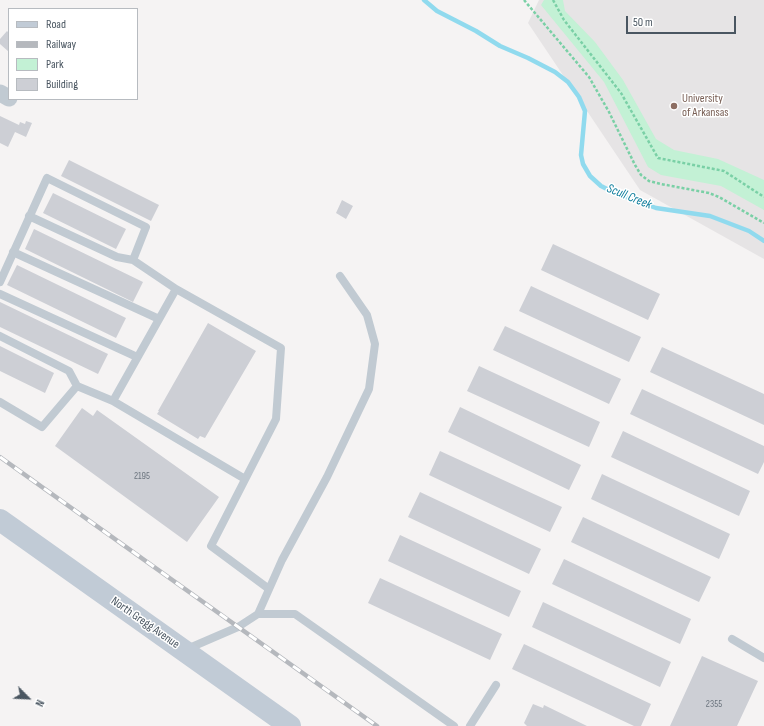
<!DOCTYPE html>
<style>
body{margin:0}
#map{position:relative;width:764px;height:726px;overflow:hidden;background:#f5f3f3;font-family:"Sofia Sans Condensed",sans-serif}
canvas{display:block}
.legend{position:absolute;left:8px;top:8px;width:130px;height:92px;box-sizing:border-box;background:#fff;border:1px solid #b7bbc0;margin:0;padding:5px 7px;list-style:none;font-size:12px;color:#4a5661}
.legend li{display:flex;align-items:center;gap:8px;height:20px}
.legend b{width:20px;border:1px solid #b7bbc0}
.north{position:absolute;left:8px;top:678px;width:40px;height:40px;-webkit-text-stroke:3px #fff;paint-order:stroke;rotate:114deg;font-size:11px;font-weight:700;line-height:16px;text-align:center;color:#4a5661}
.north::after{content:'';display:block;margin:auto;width:14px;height:18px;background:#4a5661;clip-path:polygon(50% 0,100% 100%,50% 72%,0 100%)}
.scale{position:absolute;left:626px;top:16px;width:110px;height:18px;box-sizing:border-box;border:2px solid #4a5661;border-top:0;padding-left:5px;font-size:12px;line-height:14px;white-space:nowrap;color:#4a5661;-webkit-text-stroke:3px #fff;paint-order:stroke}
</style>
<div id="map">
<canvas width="764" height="726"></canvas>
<ul class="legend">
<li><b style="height:5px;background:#c1cbd6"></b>Road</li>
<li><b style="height:5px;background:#b5b8bd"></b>Railway</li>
<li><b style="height:11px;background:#c3f1d5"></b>Park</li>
<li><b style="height:11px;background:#cdcfd5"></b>Building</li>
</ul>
<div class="north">N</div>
<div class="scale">50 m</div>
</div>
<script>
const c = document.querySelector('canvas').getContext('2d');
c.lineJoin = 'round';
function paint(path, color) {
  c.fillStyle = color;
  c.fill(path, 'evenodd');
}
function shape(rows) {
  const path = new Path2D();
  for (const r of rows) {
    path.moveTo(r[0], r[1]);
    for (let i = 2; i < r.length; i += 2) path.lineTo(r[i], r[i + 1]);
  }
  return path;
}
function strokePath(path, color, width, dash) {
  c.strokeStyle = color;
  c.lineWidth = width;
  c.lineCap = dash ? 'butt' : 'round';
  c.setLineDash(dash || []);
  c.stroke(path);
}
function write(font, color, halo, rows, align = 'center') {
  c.font = font + ' "Sofia Sans Condensed",sans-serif';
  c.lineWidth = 3;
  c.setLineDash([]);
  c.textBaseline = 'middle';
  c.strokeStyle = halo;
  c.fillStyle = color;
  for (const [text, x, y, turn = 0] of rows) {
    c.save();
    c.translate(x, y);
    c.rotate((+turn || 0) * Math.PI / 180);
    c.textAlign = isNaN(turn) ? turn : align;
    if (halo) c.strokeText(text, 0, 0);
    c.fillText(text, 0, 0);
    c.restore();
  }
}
const education = shape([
 [539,0,764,0,764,259,640,190,528,23]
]);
const green = shape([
 [544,0,563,0,565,11,595,42,623,80,656,139,674,150,718,159,764,180,764,210,721,186,661,175,648,167,604,82,541,5]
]);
const stream = shape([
 [424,0,437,11,476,31,500,46,528,58,555,72,568,82,579,97,585,111,581,155,583,164,590,176,601,186,615,193,656,208,710,216,749,231,764,241]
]);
const building = shape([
 [7,31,9,33,9,52,0,44,0,39],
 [0,116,19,125,20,122,25,124,26,121,32,123,26,137,15,132,8,147,0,143],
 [69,160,159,205,151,221,61,176],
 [53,193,126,229,116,249,43,213],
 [342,200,353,206,346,219,336,213],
 [34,229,143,282,133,302,25,249],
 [553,244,660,294,648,320,541,270],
 [17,265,126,318,116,338,7,285],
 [531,286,641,337,629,362,519,311],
 [0,302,108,354,98,374,0,327],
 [208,323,256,351,205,438,200,436,198,439,157,414,159,411,158,411],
 [505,326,621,379,609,404,493,350],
 [0,346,54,373,45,393,0,371],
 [662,347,764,394,764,425,650,372],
 [479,366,600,422,589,447,467,391],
 [642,389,764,446,764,462,758,474,630,414],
 [460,407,581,465,569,490,448,432],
 [82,408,93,416,97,410,219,497,187,542,55,446],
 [623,431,750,491,739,516,611,457],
 [440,451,562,507,550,532,429,475],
 [602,474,730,534,719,559,591,499],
 [420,492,541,549,529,574,408,517],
 [583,517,711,577,699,602,571,542],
 [400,535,521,591,509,617,388,561],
 [564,559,691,619,680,644,552,584],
 [380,578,502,634,490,660,368,603],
 [543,602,671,662,660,687,532,627],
 [524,644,651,704,641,726,634,726,512,669],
 [702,656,758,681,737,726,670,726],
 [533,704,543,708,544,705,587,726,527,726,524,723]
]);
const path = shape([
 [524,0,589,77,609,112,635,165,641,175,649,181,661,184,709,193,719,197,764,223],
 [553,0,564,20,621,93,658,158,724,171,764,197]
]);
const lane = shape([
 [29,216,117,257,133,260],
 [13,252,159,319],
 [0,282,47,178,146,227,133,260,176,289],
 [0,294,137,357],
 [0,336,69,371,77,386],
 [0,402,42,427,77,386,113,401],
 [245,479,113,401,176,289,281,348,276,419,211,546,269,589],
 [258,614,282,560,327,477,369,389,375,344,367,315,340,276],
 [732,639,764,658],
 [187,649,238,627,258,614,295,614,454,726],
 [470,726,496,685]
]);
const street = shape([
 [0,93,9,98]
]);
const secondary = shape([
 [0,520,290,726]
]);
const rail = shape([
 [0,457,377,726]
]);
const markers = [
 [674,106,4,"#8d6e63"]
];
const numberNames = [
 ["2195",142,476],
 ["2355",714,704]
];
const educationNames = [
 ["University",682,99],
 ["of Arkansas",682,113]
];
const streetNames = [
 ["North Gregg Avenue",145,623,35]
];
const waterNames = [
 ["Scull Creek",629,197,22]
];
paint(education, '#e6e4e5');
paint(green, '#c3f1d5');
strokePath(stream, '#90daee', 4.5);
paint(building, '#cdcfd5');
strokePath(path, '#7ad0a6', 2.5, [3, 2]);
strokePath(lane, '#c1cad2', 8);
strokePath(street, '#c1cad2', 17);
strokePath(secondary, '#c1cbd6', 22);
strokePath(rail, '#b5b8bd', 4.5);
strokePath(rail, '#fff', 3, [9]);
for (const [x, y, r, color] of markers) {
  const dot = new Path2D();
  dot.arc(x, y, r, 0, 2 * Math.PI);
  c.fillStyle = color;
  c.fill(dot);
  strokePath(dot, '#fff', 1.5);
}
write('10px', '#6b747e', null, numberNames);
write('12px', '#785e54', '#fff', educationNames, 'left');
write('12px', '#4a5661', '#fff', streetNames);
write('italic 13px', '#0c7c9b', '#fff', waterNames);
</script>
